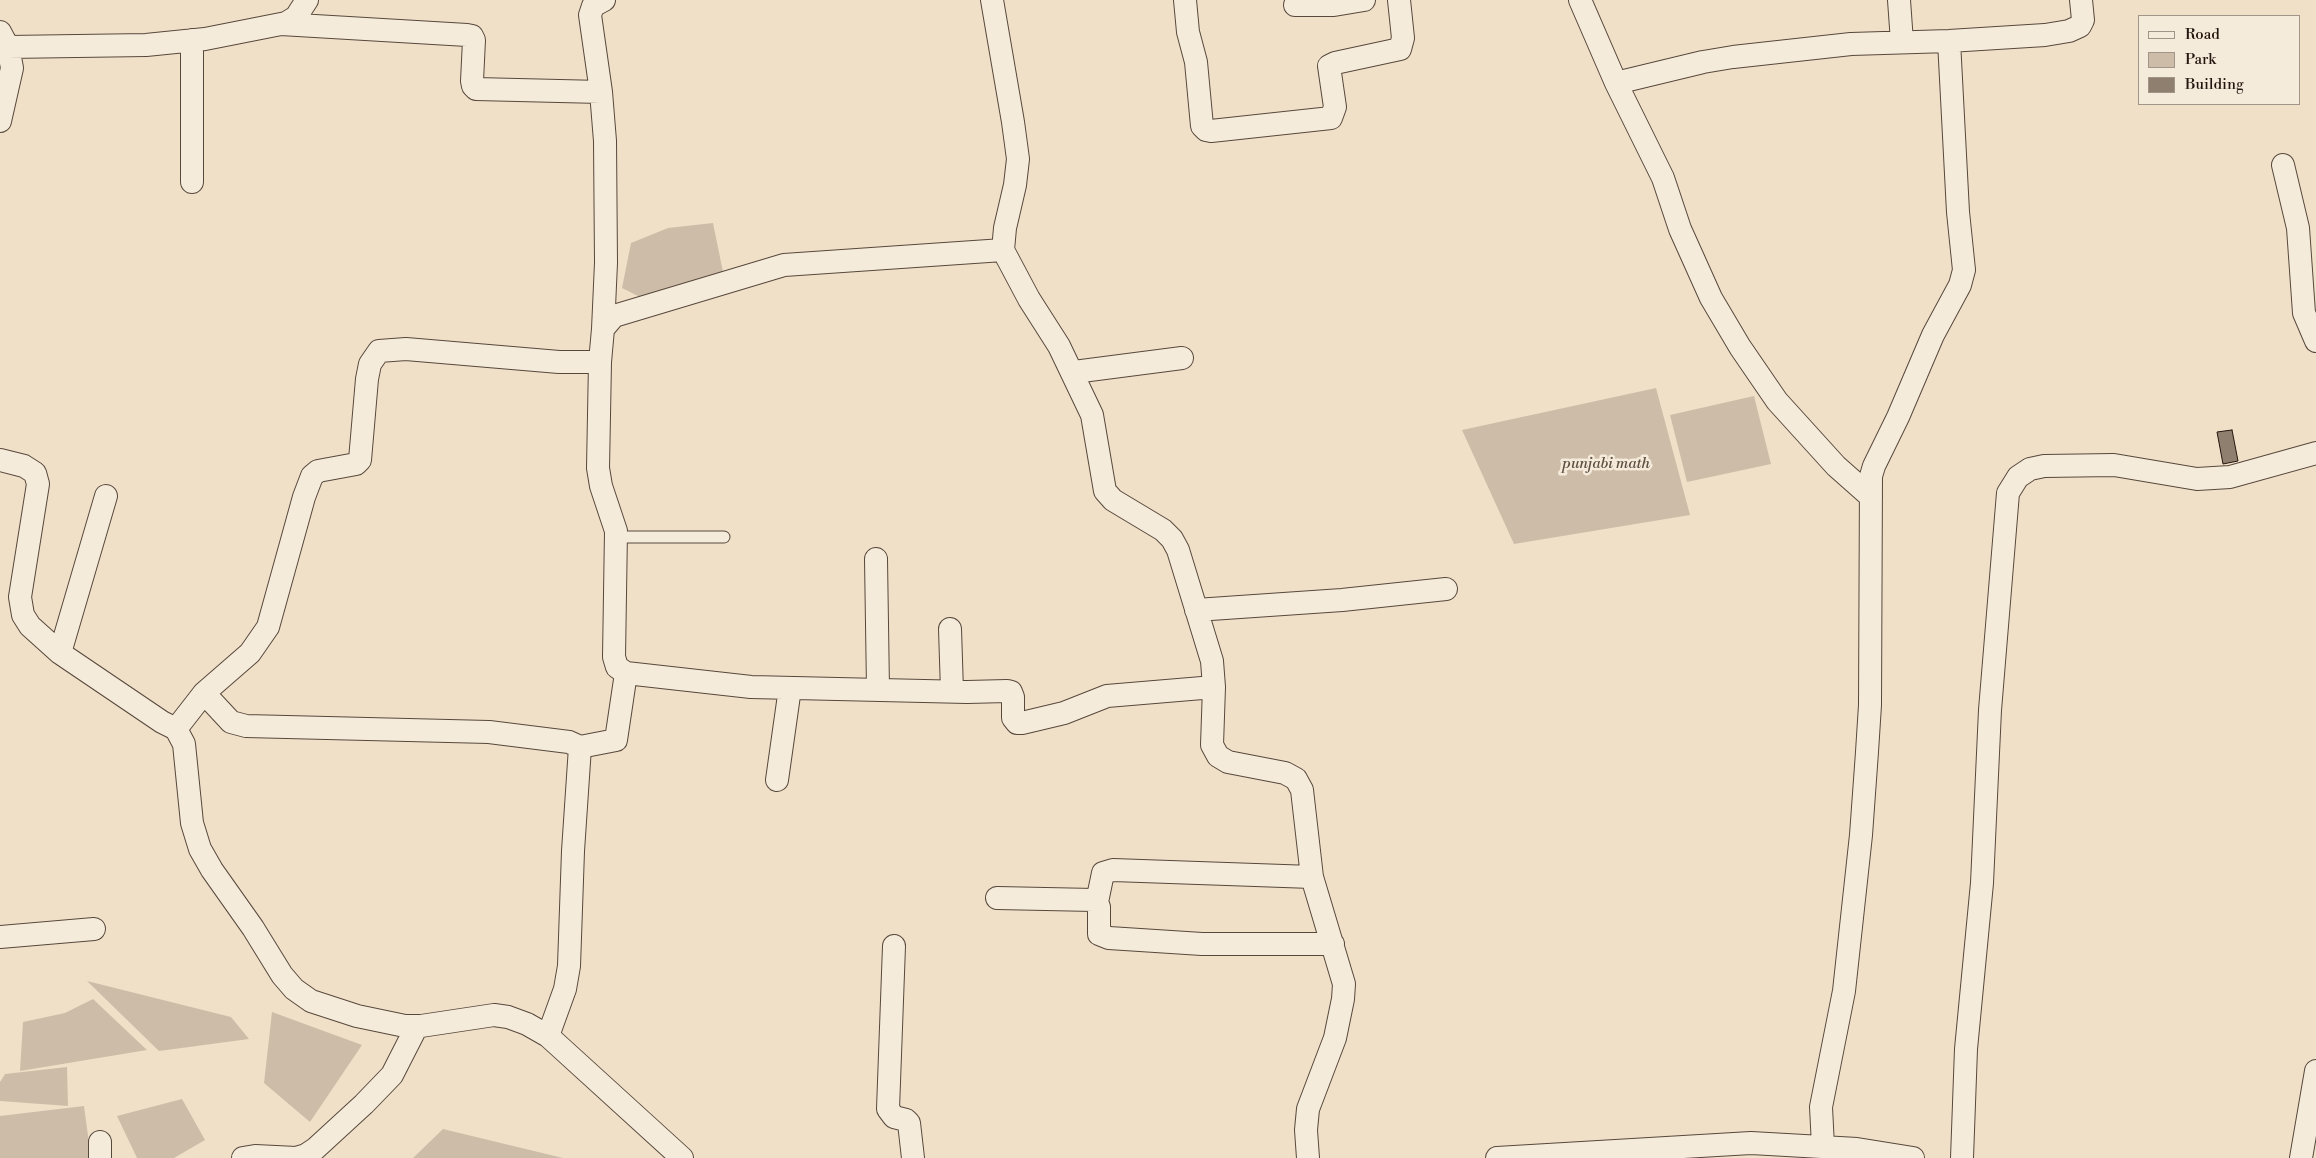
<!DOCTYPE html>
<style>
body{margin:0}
#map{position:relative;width:2316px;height:1158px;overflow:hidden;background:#f0e0c8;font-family:"Libre Bodoni",serif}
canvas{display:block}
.legend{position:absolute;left:2138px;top:15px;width:162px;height:90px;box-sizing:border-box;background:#f5ebdb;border:1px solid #a19589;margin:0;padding:6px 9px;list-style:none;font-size:15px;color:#24150e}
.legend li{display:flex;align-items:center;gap:10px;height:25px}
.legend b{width:25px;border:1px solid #a19589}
</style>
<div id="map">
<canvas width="2316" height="1158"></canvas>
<ul class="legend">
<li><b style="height:6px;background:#f5ebdb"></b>Road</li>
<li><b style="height:14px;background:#cdbda8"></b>Park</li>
<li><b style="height:14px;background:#8e7f6f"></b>Building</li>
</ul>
</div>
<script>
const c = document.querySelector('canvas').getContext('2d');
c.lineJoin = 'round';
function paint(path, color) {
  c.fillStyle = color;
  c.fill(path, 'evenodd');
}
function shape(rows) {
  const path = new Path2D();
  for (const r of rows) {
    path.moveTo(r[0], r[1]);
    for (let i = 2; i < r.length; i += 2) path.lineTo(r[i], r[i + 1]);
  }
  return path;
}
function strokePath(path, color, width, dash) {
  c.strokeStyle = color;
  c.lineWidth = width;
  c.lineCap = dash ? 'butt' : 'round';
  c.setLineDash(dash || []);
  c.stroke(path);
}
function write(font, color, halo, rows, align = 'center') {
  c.font = font + ' "Libre Bodoni",serif';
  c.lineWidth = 5;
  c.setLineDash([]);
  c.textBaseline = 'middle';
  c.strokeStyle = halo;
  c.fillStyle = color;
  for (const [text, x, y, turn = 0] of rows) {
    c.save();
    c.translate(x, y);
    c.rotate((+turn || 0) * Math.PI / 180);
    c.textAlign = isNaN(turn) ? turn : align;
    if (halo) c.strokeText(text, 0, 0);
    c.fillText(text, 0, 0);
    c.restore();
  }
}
const green = shape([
 [713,223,724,277,646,300,622,288,631,243,668,228],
 [1656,388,1690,515,1514,544,1462,430],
 [1754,396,1771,464,1687,482,1670,415],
 [87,981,231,1017,249,1039,159,1051],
 [93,999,147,1050,20,1071,23,1022,65,1013],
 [272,1012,362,1045,310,1122,264,1083],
 [67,1067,68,1106,0,1101,0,1082,5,1074],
 [182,1099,205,1140,174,1158,137,1158,117,1116],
 [84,1106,91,1158,0,1158,0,1116],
 [443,1129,563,1158,413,1158]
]);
const building = shape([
 [2232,430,2238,461,2223,464,2217,432,2232,430]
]);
const lane = shape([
 [616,537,724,537]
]);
const street = shape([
 [992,0,1013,122,1018,159,1015,185,1005,228,1003,250,1029,299,1059,346,1092,415,1105,491,1113,500,1163,530,1172,539,1178,550,1212,661,1214,687,1212,745,1218,756,1228,762,1285,773,1296,779,1302,790,1312,877,1344,984,1343,999,1335,1038,1308,1109,1306,1130,1308,1158],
 [1185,0,1188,32,1196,62,1202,126,1206,130,1211,131,1331,118,1335,107,1329,66,1335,63,1400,49,1403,38,1399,0],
 [1580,0,1616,83,1663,178,1680,229,1711,298,1740,347,1777,401,1836,466,1871,497],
 [1899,0,1902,42],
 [1295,5,1334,5,1364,0],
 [281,24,467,35,472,36,474,40,472,81,473,86,476,89,601,92],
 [0,32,8,47,12,68,0,121],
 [192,40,192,182],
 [8,47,146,45,205,39,286,23,296,17,307,0],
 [1616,83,1703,62,1733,57,1851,44,1949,41,2045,35,2069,31,2080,26,2083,20,2081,0],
 [2283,165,2298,228,2304,313,2316,341],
 [603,329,606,263,605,141,601,92,590,15,593,6,604,0],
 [600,362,598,468,601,486,616,531,614,657,617,667,626,673,751,687,967,692,1007,691,1011,692,1013,697,1013,718,1017,723,1022,723,1064,713,1107,696,1214,687],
 [1074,372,1182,358],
 [0,460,24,466,35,473,38,484,20,597,23,615,30,626,60,653,162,722,176,729,184,744,192,823,200,849,212,870,253,928,282,975,294,989,311,1001,357,1016,405,1026,421,1026,494,1015,508,1017,527,1024,548,1036,682,1158],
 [876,559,878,689],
 [1196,610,1342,600,1446,589],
 [950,629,952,691],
 [60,653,106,496],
 [204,693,231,722,246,726,489,732,569,742,580,747,573,851,569,966,565,989,548,1036],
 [176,729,204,693,250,653,268,627,304,497,312,476,318,471,356,464,360,460,367,379,370,364,379,351,406,349,559,362,600,362,603,329,614,316,784,265,1003,250],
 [580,747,616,740,626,673],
 [777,780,790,688],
 [997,898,1094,900,1097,902,1099,907,1099,934,1109,938,1202,944,1333,944],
 [1097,902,1103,873,1113,870,1312,877],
 [0,937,94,929],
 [894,946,888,1109,894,1117,906,1120,909,1123,913,1158],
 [100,1142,100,1158],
 [1823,1146,1821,1107,1844,991,1861,835,1867,752,1870,705,1871,476,1874,466,1898,417,1933,335,1960,285,1964,270,1958,212,1949,41],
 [243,1158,255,1156,296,1158,306,1155,315,1149,364,1104,392,1075,417,1026],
 [1497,1158,1751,1143,1857,1149,1913,1158],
 [1962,1158,1966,1049,1982,883,1990,710,2008,493,2018,477,2030,469,2044,466,2114,465,2197,479,2230,477,2316,453],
 [2301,1158,2316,1071]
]);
const parkNames = [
 ["punjabi math",1606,464]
];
paint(green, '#cdbda8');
paint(building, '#8e7f6f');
strokePath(building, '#24150e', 1);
strokePath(lane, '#57483c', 13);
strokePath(street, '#57483c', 24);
strokePath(lane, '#f5ebdb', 11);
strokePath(street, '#f5ebdb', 22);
write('italic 15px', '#5f5044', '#f5ebdb', parkNames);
</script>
